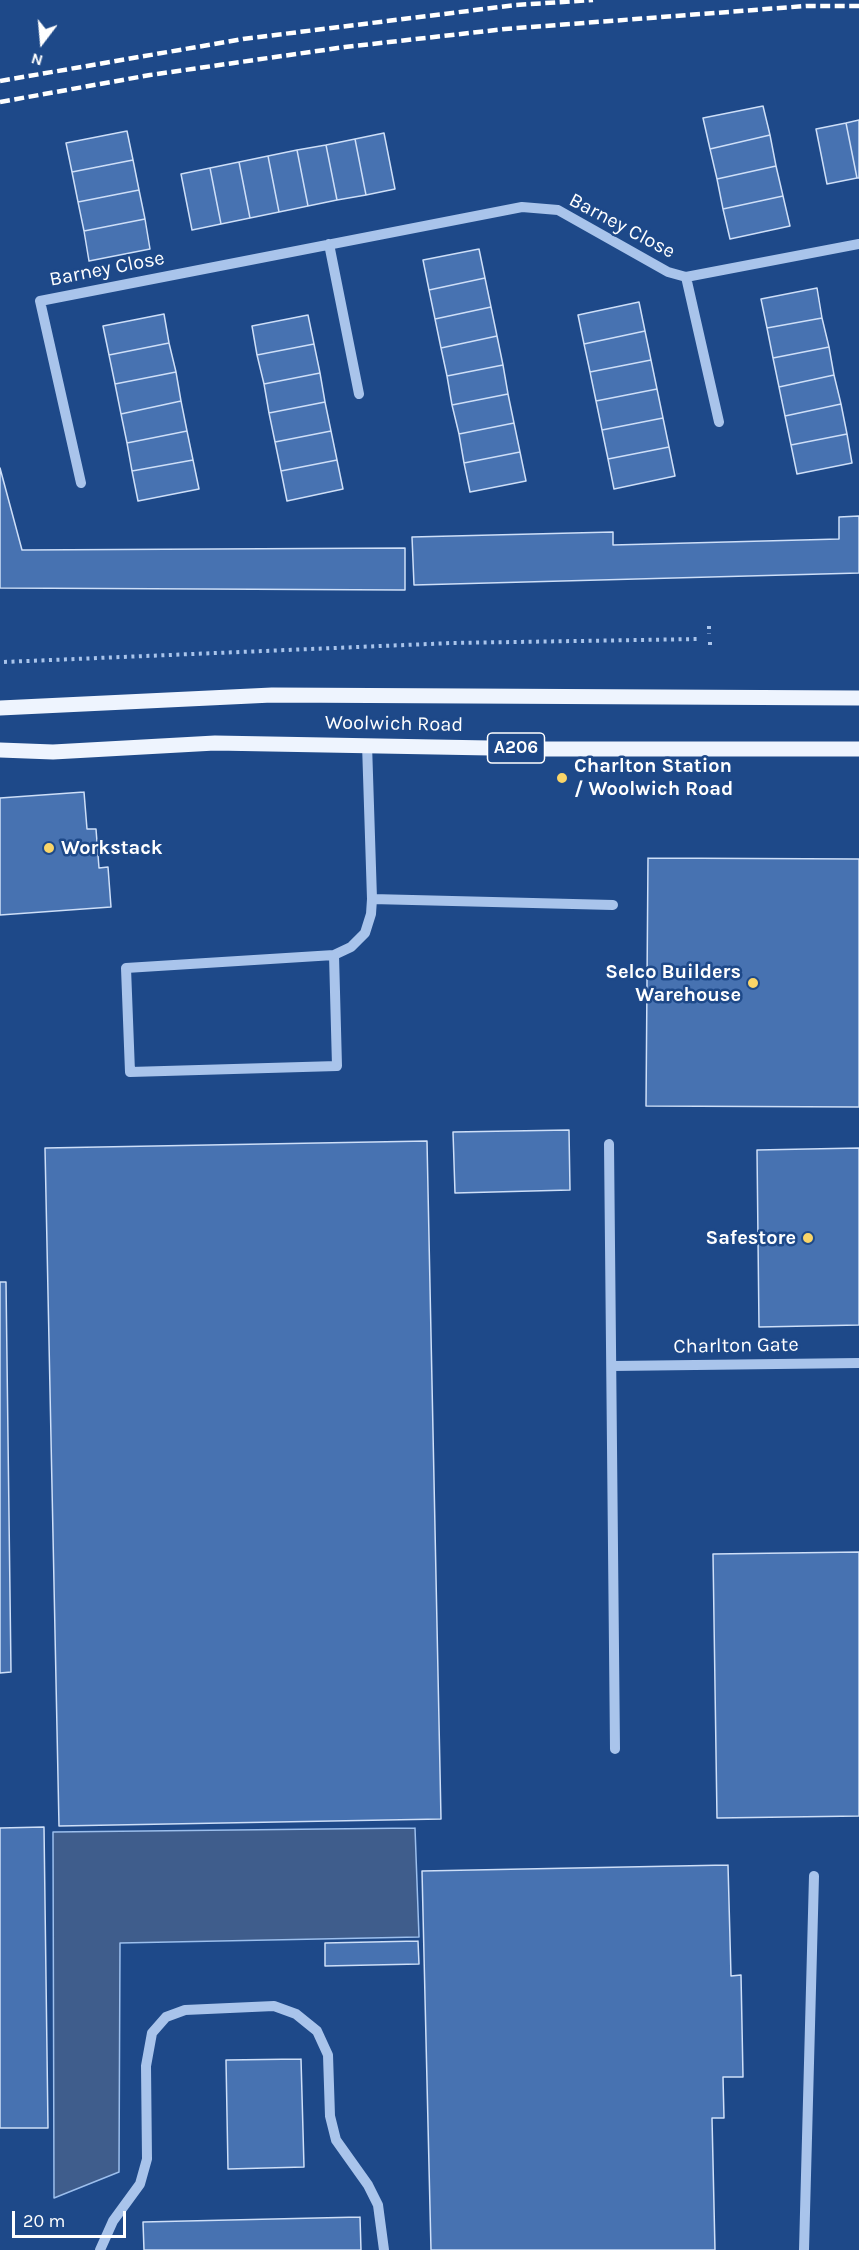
<!DOCTYPE html>
<style>
body{margin:0}
#map{position:relative;width:859px;height:2250px;overflow:hidden;background:#1e4989;font-family:Karla,sans-serif}
canvas{display:block}
.north{position:absolute;left:12px;top:12px;width:60px;height:60px;-webkit-text-stroke:4px #1e4989;paint-order:stroke;rotate:196deg;font-size:16px;font-weight:700;line-height:24px;text-align:center;color:#fff}
.north::after{content:'';display:block;margin:auto;width:21px;height:27px;background:#fff;clip-path:polygon(50% 0,100% 100%,50% 72%,0 100%)}
.scale{position:absolute;left:12px;top:2211px;width:114px;height:27px;box-sizing:border-box;border:3px solid #fff;border-top:0;padding-left:8px;font-size:18px;line-height:21px;white-space:nowrap;color:#fff;-webkit-text-stroke:4px #1e4989;paint-order:stroke}
</style>
<div id="map">
<canvas width="859" height="2250"></canvas>
<div class="north">N</div>
<div class="scale">20 m</div>
</div>
<script>
const c = document.querySelector('canvas').getContext('2d');
c.lineJoin = 'round';
function paint(path, color) {
  c.fillStyle = color;
  c.fill(path, 'evenodd');
}
function shape(rows) {
  const path = new Path2D();
  for (const r of rows) {
    path.moveTo(r[0], r[1]);
    for (let i = 2; i < r.length; i += 2) path.lineTo(r[i], r[i + 1]);
  }
  return path;
}
function strokePath(path, color, width, dash) {
  c.strokeStyle = color;
  c.lineWidth = width;
  c.lineCap = dash ? 'butt' : 'round';
  c.setLineDash(dash || []);
  c.stroke(path);
}
function write(font, color, halo, rows, align = 'center') {
  c.font = font + ' Karla,sans-serif';
  c.lineWidth = 5;
  c.setLineDash([]);
  c.textBaseline = 'middle';
  c.strokeStyle = halo;
  c.fillStyle = color;
  for (const [text, x, y, turn = 0] of rows) {
    c.save();
    c.translate(x, y);
    c.rotate((+turn || 0) * Math.PI / 180);
    c.textAlign = isNaN(turn) ? turn : align;
    if (halo) c.strokeText(text, 0, 0);
    c.fillText(text, 0, 0);
    c.restore();
  }
}
const water = shape([
 [415,1828,419,1937,120,1943,119,2172,54,2198,53,1832,415,1828]
]);
const building = shape([
 [763,106,770,135,710,149,703,118,763,106],
 [859,120,859,178,857,178,846,123,859,120],
 [846,123,857,178,827,184,816,129,846,123],
 [127,131,133,160,72,172,66,143,127,131],
 [384,133,395,189,366,195,355,139,384,133],
 [770,135,776,166,717,179,710,149,770,135],
 [355,139,366,195,337,200,326,145,355,139],
 [326,145,337,200,308,206,297,150,326,145],
 [297,150,308,206,279,212,268,156,297,150],
 [268,156,279,212,250,218,239,162,268,156],
 [133,160,139,190,78,202,72,172,133,160],
 [239,162,250,218,221,224,210,168,239,162],
 [776,166,783,196,723,209,717,179,776,166],
 [210,168,221,224,192,230,181,174,210,168],
 [139,190,145,219,84,231,78,202,139,190],
 [783,196,790,226,730,239,723,209,783,196],
 [145,219,150,249,89,261,84,231,145,219],
 [479,249,485,278,429,290,423,260,479,249],
 [485,278,491,307,435,319,429,290,485,278],
 [817,288,822,318,767,328,761,299,817,288],
 [639,302,645,331,584,344,578,315,639,302],
 [491,307,497,336,441,348,435,319,491,307],
 [164,314,169,343,109,355,103,326,164,314],
 [308,315,314,344,257,355,252,326,308,315],
 [822,318,829,347,773,358,767,328,822,318],
 [645,331,651,360,590,372,584,344,645,331],
 [497,336,503,365,447,376,441,348,497,336],
 [169,343,176,372,115,384,109,355,169,343],
 [314,344,320,373,264,384,257,355,314,344],
 [829,347,834,375,779,387,773,358,829,347],
 [651,360,657,389,596,401,590,372,651,360],
 [503,365,508,394,452,405,447,376,503,365],
 [176,372,181,401,121,414,115,384,176,372],
 [320,373,325,402,269,413,264,384,320,373],
 [834,375,841,404,785,416,779,387,834,375],
 [657,389,663,418,602,430,596,401,657,389],
 [508,394,514,423,459,434,452,405,508,394],
 [181,401,187,431,127,443,121,414,181,401],
 [325,402,331,431,275,442,269,413,325,402],
 [841,404,847,434,791,445,785,416,841,404],
 [663,418,669,447,608,459,602,430,663,418],
 [514,423,520,452,464,463,459,434,514,423],
 [187,431,193,460,132,471,127,443,187,431],
 [331,431,337,460,281,471,275,442,331,431],
 [847,434,852,463,797,474,791,445,847,434],
 [669,447,675,476,614,489,608,459,669,447],
 [520,452,526,481,470,492,464,463,520,452],
 [193,460,199,489,138,501,132,471,193,460],
 [337,460,343,489,287,501,281,471,337,460],
 [0,468,22,550,405,548,405,590,0,588,0,468],
 [859,516,859,573,414,585,412,537,613,532,613,545,839,539,839,517,859,516],
 [84,792,87,829,96,829,99,868,108,867,111,907,0,915,0,798,84,792],
 [648,858,859,859,859,1107,646,1106,648,858],
 [569,1130,570,1190,455,1193,453,1132,569,1130],
 [427,1141,441,1819,59,1826,45,1148,427,1141],
 [859,1148,859,1325,759,1327,757,1150,859,1148],
 [0,1282,6,1282,11,1672,0,1673,0,1282],
 [859,1552,859,1816,717,1818,713,1554,859,1552],
 [44,1827,48,2128,0,2128,0,1828,44,1827],
 [728,1865,731,1976,741,1975,743,2077,723,2077,724,2118,712,2118,715,2250,431,2250,422,1871,728,1865],
 [418,1941,419,1964,325,1966,325,1943,418,1941],
 [301,2059,304,2167,228,2169,226,2060,301,2059],
 [360,2217,361,2250,144,2250,143,2222,360,2217]
]);
const path = shape([
 [709,626,709,634],
 [710,642,710,645],
 [4,662,452,643,701,639]
]);
const minor = shape([
 [329,244,359,394],
 [686,277,719,422],
 [81,483,40,301,522,207,558,210,668,272,686,277,859,244],
 [372,899,613,905],
 [334,955,337,1066,130,1072,126,968,334,955,351,947,365,933,371,914,372,899,367,744],
 [609,1144,615,1749],
 [613,1366,859,1363],
 [100,2250,113,2221,140,2184,147,2159,146,2066,152,2033,166,2017,185,2010,274,2006,296,2014,317,2031,328,2055,330,2116,336,2140,368,2185,378,2205,384,2250],
 [804,2250,814,1876]
]);
const major = shape([
 [0,708,272,695,859,698],
 [0,750,53,752,215,743,545,749,859,749]
]);
const rail = shape([
 [0,81,243,39,516,5,593,0],
 [0,102,150,75,345,47,505,29,806,6,859,6]
]);
const markers = [
 [562,778,6,"#fad568"],
 [49,848,6,"#fad568"],
 [753,983,6,"#fad568"],
 [808,1238,6,"#fad568"]
];
const shields = [
 [516,748,57]
];
const shieldNames = [
 ["A206",516,748]
];
const streetNames = [
 ["Barney Close",622,226,28],
 ["Barney Close",107,269,-11],
 ["Woolwich Road",394,724,1],
 ["Charlton Gate",736,1346,-1]
];
const poiNames = [
 ["Charlton Station",574,766],
 ["/ Woolwich Road",574,789],
 ["Workstack",61,848],
 ["Selco Builders",741,972,"right"],
 ["Warehouse",741,995,"right"],
 ["Safestore",796,1238,"right"]
];
paint(water, '#3f5d8c');
strokePath(water, '#9cbfed', 1.5);
paint(building, '#4772b1');
strokePath(building, '#cedff8', 1.5);
strokePath(path, '#a9c4eb', 4, [3, 4.5]);
strokePath(minor, '#a9c4eb', 10);
strokePath(major, '#eef4fe', 15);
strokePath(rail, '#fff', 4.5, [10, 4.5]);
for (const [x, y, r, color] of markers) {
  const dot = new Path2D();
  dot.arc(x, y, r, 0, 2 * Math.PI);
  c.fillStyle = color;
  c.fill(dot);
  strokePath(dot, '#1e4989', 2);
}
for (const [x, y, w] of shields) {
  const box = new Path2D();
  box.roundRect(x - w / 2, y - 15, w, 30, 4.5);
  c.fillStyle = '#1e4989';
  c.fill(box);
  strokePath(box, '#fff', 1.5);
}
write('bold 18px', '#fff', null, shieldNames);
write('20px', '#fff', '#1e4989', streetNames);
write('bold 20px', '#fff', '#1e4989', poiNames, 'left');
</script>
